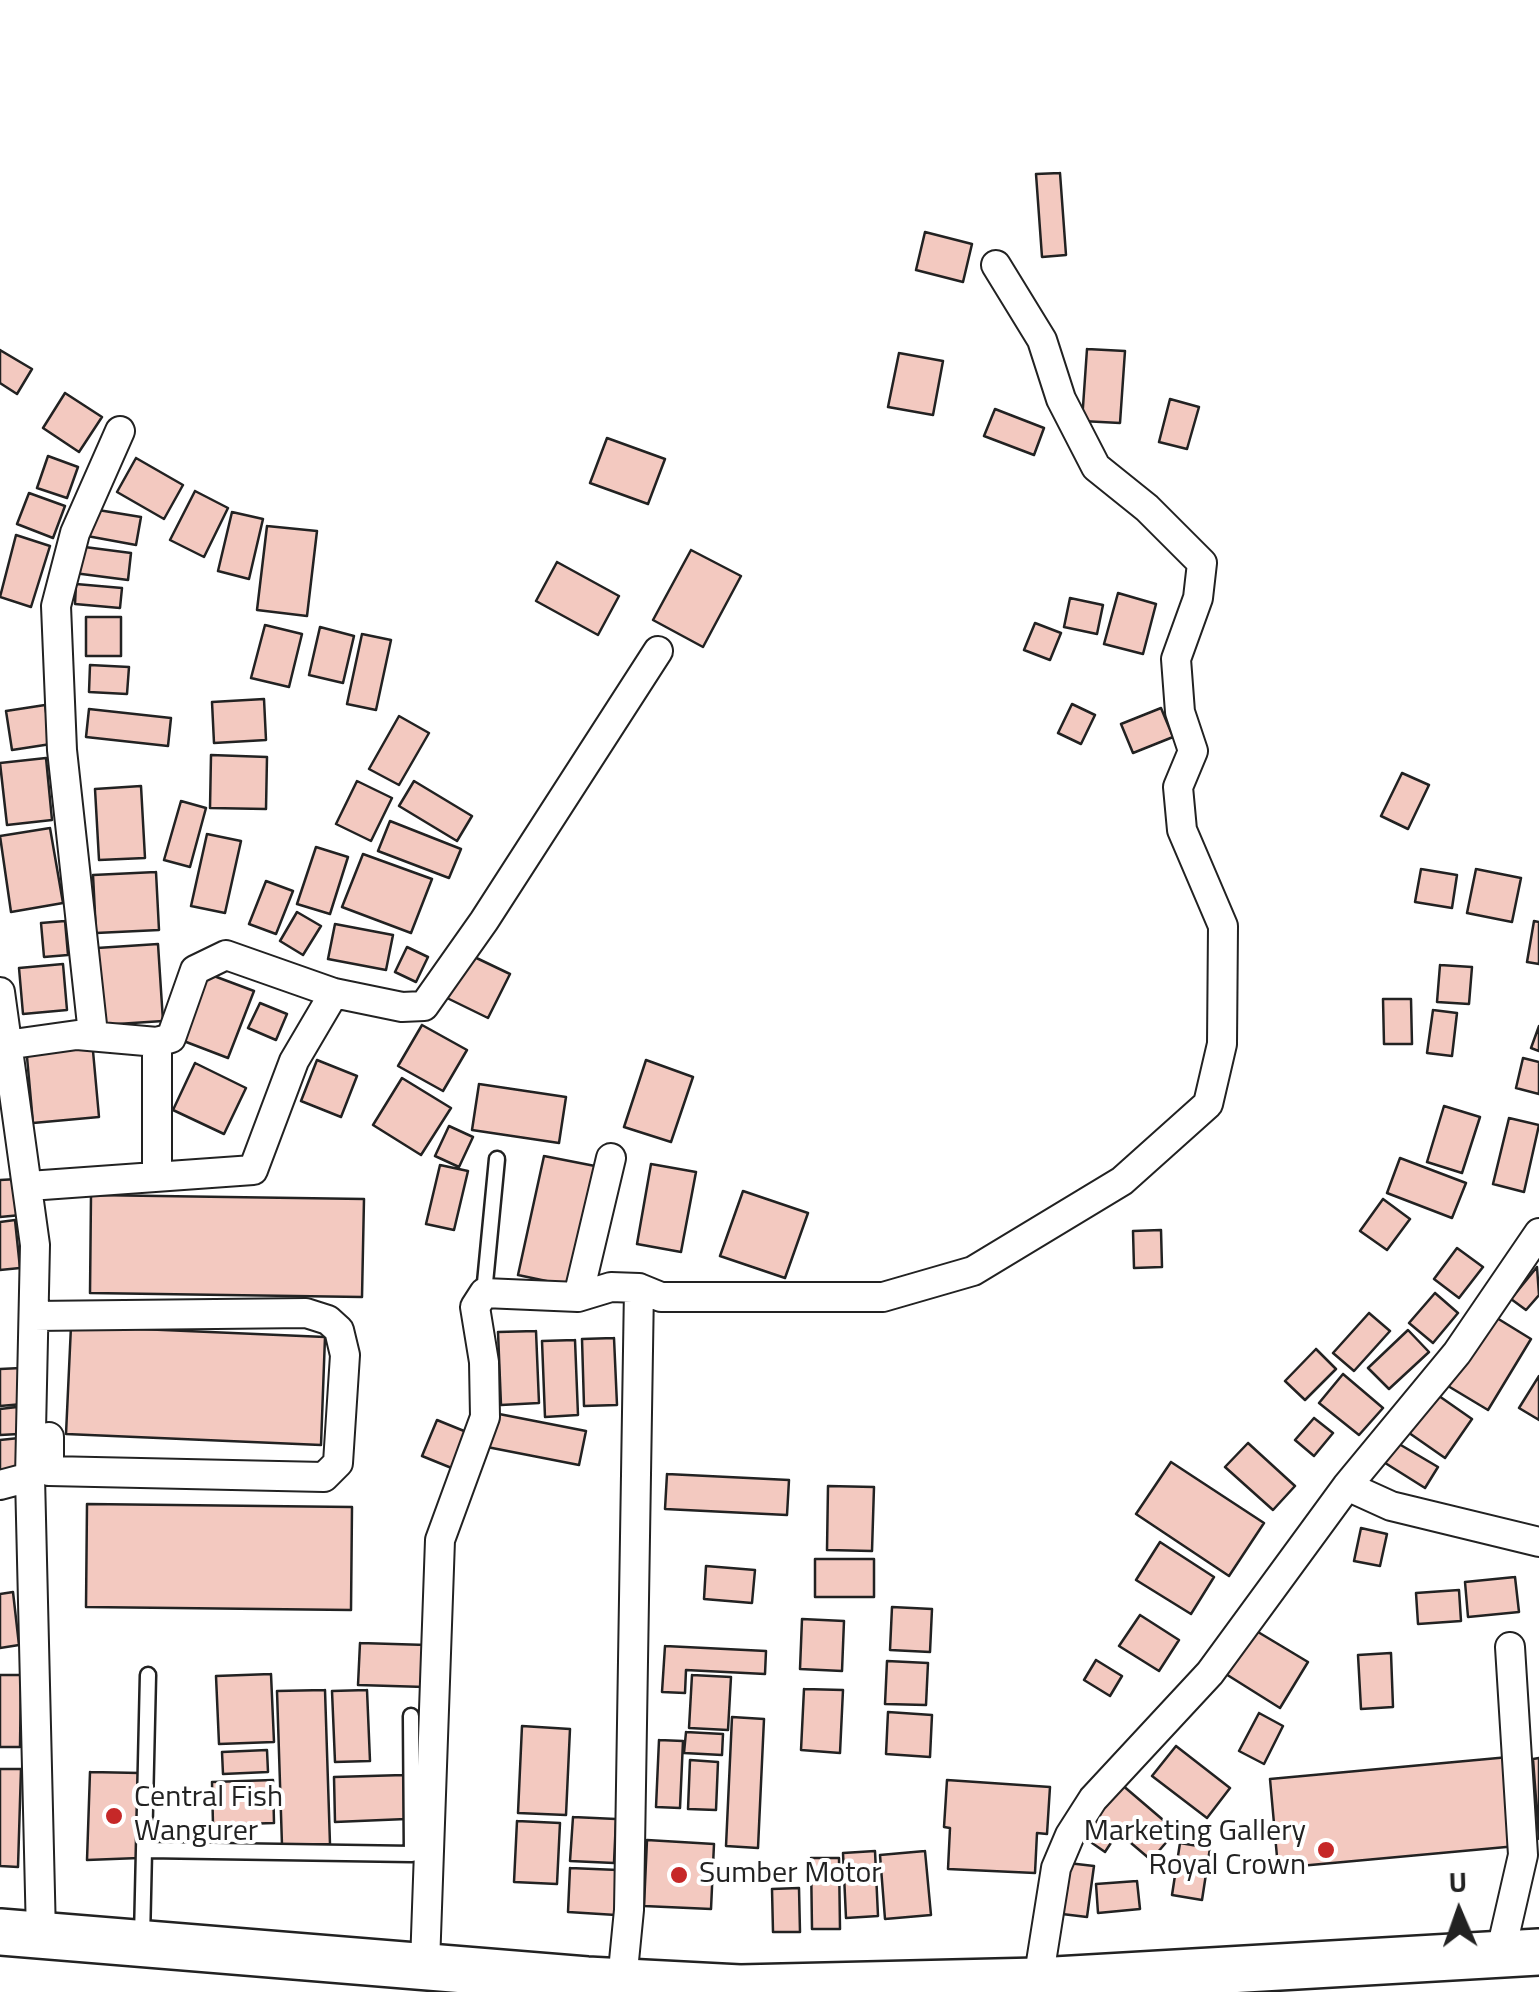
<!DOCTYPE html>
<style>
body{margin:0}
#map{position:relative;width:1539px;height:1992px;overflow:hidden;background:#fff;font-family:"Titillium Web",sans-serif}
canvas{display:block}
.north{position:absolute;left:1409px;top:1862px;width:100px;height:100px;-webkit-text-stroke:8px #fff;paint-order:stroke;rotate:358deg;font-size:28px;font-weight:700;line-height:40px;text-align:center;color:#222}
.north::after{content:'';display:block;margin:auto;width:35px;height:45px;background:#222;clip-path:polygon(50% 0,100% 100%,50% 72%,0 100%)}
</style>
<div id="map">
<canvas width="1539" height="1992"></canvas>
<div class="north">U</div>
</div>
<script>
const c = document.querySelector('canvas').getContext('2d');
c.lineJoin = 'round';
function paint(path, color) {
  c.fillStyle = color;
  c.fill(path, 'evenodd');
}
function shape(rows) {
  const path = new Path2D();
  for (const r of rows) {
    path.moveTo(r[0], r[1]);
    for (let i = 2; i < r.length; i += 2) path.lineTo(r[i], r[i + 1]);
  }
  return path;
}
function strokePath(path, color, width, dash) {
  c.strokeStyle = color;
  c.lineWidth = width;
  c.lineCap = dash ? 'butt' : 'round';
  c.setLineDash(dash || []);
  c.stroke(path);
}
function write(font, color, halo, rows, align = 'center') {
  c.font = font + ' "Titillium Web",sans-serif';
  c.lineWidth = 8;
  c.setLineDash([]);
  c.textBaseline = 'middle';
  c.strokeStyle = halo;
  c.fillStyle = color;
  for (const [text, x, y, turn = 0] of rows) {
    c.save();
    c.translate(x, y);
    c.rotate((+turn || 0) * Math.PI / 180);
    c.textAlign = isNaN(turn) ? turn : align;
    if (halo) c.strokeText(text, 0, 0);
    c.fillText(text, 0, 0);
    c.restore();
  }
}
const building = shape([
 [1060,173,1066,255,1042,257,1036,174,1060,173],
 [925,232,972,244,963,282,916,270,925,232],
 [1087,349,1125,351,1120,423,1082,421,1087,349],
 [0,350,32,369,17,394,0,383,0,350],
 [899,353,943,361,933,415,888,407,899,353],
 [65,393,102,417,79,452,43,428,65,393],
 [1170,399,1199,407,1187,449,1159,442,1170,399],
 [995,409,1044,428,1034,455,984,436,995,409],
 [607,438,665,459,648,504,590,483,607,438],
 [48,456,78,467,67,498,37,488,48,456],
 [136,458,183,485,164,519,117,492,136,458],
 [195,491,228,508,204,557,170,540,195,491],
 [29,493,65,506,53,538,17,524,29,493],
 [92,509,141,517,136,545,87,536,92,509],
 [232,512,263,519,249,579,218,571,232,512],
 [267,526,317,531,307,616,257,610,267,526],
 [16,535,50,546,31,607,0,597,16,535],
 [77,546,131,553,128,580,74,573,77,546],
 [691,550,741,576,703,647,653,620,691,550],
 [557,562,619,596,598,635,536,601,557,562],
 [76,584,122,588,120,608,75,604,76,584],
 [1118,593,1156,604,1143,654,1104,644,1118,593],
 [1070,598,1103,605,1097,634,1064,627,1070,598],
 [86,617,121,617,121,656,86,656,86,617],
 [1035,623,1061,633,1050,660,1024,650,1035,623],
 [265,625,302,634,289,687,251,678,265,625],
 [320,627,354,636,343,683,309,675,320,627],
 [362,634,391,640,376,710,347,704,362,634],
 [90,665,129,667,127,694,89,692,90,665],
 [264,699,266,740,214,743,212,702,264,699],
 [1072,704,1095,715,1081,744,1058,733,1072,704],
 [45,705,51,744,12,750,6,711,45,705],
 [1161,708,1173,737,1133,753,1121,724,1161,708],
 [89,709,171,718,168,746,86,737,89,709],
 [399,716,429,733,399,785,369,769,399,716],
 [211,755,267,757,266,809,210,808,211,755],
 [46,758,52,820,7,825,0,763,46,758],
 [1402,773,1429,785,1408,829,1381,816,1402,773],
 [357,781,392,798,371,841,336,824,357,781],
 [414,781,472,816,457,841,399,806,414,781],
 [141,786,145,858,99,860,95,789,141,786],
 [181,801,206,808,190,867,164,860,181,801],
 [390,821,461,849,449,878,378,851,390,821],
 [50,828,63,903,11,912,0,836,50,828],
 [207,834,241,841,225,913,191,906,207,834],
 [316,847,348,857,330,914,297,904,316,847],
 [363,854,432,879,411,933,342,907,363,854],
 [1421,869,1457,875,1452,908,1415,902,1421,869],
 [1476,869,1521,878,1512,922,1467,913,1476,869],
 [156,872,159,930,96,933,93,875,156,872],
 [266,881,293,891,276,934,249,924,266,881],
 [297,912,321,926,303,955,280,941,297,912],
 [65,921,68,955,44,957,41,923,65,921],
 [1534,921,1539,922,1539,964,1527,962,1534,921],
 [335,924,393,935,386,970,328,959,335,924],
 [158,944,163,1021,102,1025,97,948,158,944],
 [407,947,428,957,416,982,395,972,407,947],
 [466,953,510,974,488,1018,445,997,466,953],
 [63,964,67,1010,23,1014,19,968,63,964],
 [1440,965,1472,967,1469,1004,1437,1002,1440,965],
 [206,973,254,991,228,1058,181,1040,206,973],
 [1383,999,1411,999,1412,1044,1384,1044,1383,999],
 [260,1003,287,1014,276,1040,248,1028,260,1003],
 [1433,1010,1457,1013,1452,1056,1427,1053,1433,1010],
 [422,1025,467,1050,443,1091,398,1066,422,1025],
 [1539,1026,1539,1051,1531,1048,1539,1026],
 [92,1040,99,1117,33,1123,26,1046,92,1040],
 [1523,1058,1539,1062,1539,1094,1516,1088,1523,1058],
 [317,1060,357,1076,341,1117,301,1101,317,1060],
 [646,1060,693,1077,671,1142,624,1127,646,1060],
 [195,1063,246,1088,224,1134,173,1110,195,1063],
 [402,1078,451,1108,421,1155,373,1125,402,1078],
 [479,1084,566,1097,559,1143,472,1130,479,1084],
 [1444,1106,1480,1117,1462,1173,1427,1162,1444,1106],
 [1509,1118,1539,1125,1524,1192,1493,1184,1509,1118],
 [449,1126,473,1137,459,1167,435,1156,449,1126],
 [544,1156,595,1166,570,1286,518,1275,544,1156],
 [1400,1158,1466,1183,1452,1218,1387,1193,1400,1158],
 [651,1164,696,1172,681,1252,637,1244,651,1164],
 [440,1165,468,1171,454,1230,426,1224,440,1165],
 [18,1179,21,1215,0,1217,0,1180,18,1179],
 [743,1191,808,1213,785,1278,720,1256,743,1191],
 [91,1195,364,1199,362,1297,90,1293,91,1195],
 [1383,1199,1410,1219,1387,1250,1360,1231,1383,1199],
 [15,1220,20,1268,0,1270,0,1222,15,1220],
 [1161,1230,1162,1267,1134,1268,1133,1231,1161,1230],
 [1457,1248,1483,1267,1459,1298,1434,1279,1457,1248],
 [1537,1267,1539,1295,1526,1310,1511,1299,1537,1267],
 [1435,1293,1458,1313,1433,1343,1409,1323,1435,1293],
 [1369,1313,1390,1331,1354,1371,1333,1353,1369,1313],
 [1492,1315,1531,1339,1488,1410,1448,1386,1492,1315],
 [71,1326,325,1337,321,1445,66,1434,71,1326],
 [1408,1330,1429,1352,1389,1389,1368,1368,1408,1330],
 [536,1331,539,1403,501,1405,498,1332,536,1331],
 [614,1338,617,1405,584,1406,582,1339,614,1338],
 [575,1340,578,1415,545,1417,542,1341,575,1340],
 [1316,1349,1336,1369,1305,1400,1285,1381,1316,1349],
 [21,1368,23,1404,0,1406,0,1369,21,1368],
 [1343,1374,1383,1408,1359,1435,1319,1403,1343,1374],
 [1539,1376,1539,1420,1519,1408,1539,1376],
 [1429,1389,1472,1419,1445,1458,1402,1428,1429,1389],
 [17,1407,19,1434,0,1435,0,1409,17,1407],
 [494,1413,586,1431,579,1465,487,1447,494,1413],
 [1314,1418,1333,1433,1314,1456,1295,1440,1314,1418],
 [437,1420,469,1433,454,1469,422,1456,437,1420],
 [19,1438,22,1475,0,1477,0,1440,19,1438],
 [1394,1441,1438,1467,1425,1488,1382,1461,1394,1441],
 [1248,1443,1295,1486,1273,1510,1225,1467,1248,1443],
 [1171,1462,1264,1523,1229,1576,1136,1514,1171,1462],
 [667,1474,789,1480,787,1515,665,1509,667,1474],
 [828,1486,874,1487,872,1551,827,1550,828,1486],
 [87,1504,352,1507,351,1610,86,1607,87,1504],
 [1361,1528,1387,1534,1380,1566,1354,1561,1361,1528],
 [1160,1542,1214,1577,1191,1614,1136,1580,1160,1542],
 [815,1559,874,1559,874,1597,815,1597,815,1559],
 [706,1566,755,1570,752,1603,704,1599,706,1566],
 [1515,1577,1519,1612,1468,1617,1465,1582,1515,1577],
 [1459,1590,1461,1621,1418,1624,1416,1593,1459,1590],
 [13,1592,19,1645,0,1648,0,1594,13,1592],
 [892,1607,932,1609,930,1652,890,1650,892,1607],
 [1140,1615,1179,1640,1159,1671,1119,1646,1140,1615],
 [802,1619,844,1621,842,1671,800,1669,802,1619],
 [1248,1626,1308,1662,1280,1708,1221,1671,1248,1626],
 [360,1643,427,1645,425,1687,358,1685,360,1643],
 [665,1646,766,1651,765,1674,686,1670,685,1693,662,1692,665,1646],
 [1391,1653,1393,1707,1361,1709,1358,1655,1391,1653],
 [1096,1660,1122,1676,1110,1696,1084,1680,1096,1660],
 [887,1661,928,1663,926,1705,885,1704,887,1661],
 [271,1674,274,1742,219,1744,216,1676,271,1674],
 [0,1675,21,1675,20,1747,0,1747,0,1675],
 [692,1675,731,1677,728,1730,689,1728,692,1675],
 [804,1689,843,1690,840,1753,801,1750,804,1689],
 [325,1690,330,1844,282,1845,277,1691,325,1690],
 [367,1690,370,1761,335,1762,332,1691,367,1690],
 [888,1712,932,1715,930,1757,886,1754,888,1712],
 [1259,1713,1283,1726,1264,1764,1239,1751,1259,1713],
 [732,1717,764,1719,758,1848,726,1846,732,1717],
 [522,1726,570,1729,566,1815,518,1813,522,1726],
 [686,1732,723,1734,722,1755,684,1753,686,1732],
 [659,1740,683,1741,680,1808,656,1807,659,1740],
 [1176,1746,1230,1788,1207,1818,1152,1776,1176,1746],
 [267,1750,268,1772,223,1774,222,1752,267,1750],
 [1509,1757,1517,1846,1278,1868,1270,1779,1509,1757],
 [1539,1758,1539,1839,1533,1759,1539,1758],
 [690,1760,718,1762,716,1810,688,1809,690,1760],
 [0,1769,21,1769,18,1867,0,1866,0,1769],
 [90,1772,140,1773,139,1858,87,1860,90,1772],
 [404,1775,406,1819,335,1822,334,1777,404,1775],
 [273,1780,274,1823,213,1825,212,1782,273,1780],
 [947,1780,1050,1787,1047,1834,1037,1833,1035,1873,948,1869,950,1828,944,1827,947,1780],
 [1121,1784,1176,1831,1151,1860,1118,1832,1105,1852,1082,1836,1121,1784],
 [573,1817,616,1819,614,1863,570,1861,573,1817],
 [517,1821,560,1823,557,1884,514,1882,517,1821],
 [647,1840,714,1844,711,1909,644,1906,647,1840],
 [1180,1843,1210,1848,1202,1900,1172,1895,1180,1843],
 [875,1851,878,1916,846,1918,843,1853,875,1851],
 [925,1851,931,1915,885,1919,880,1855,925,1851],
 [811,1858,839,1858,840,1929,812,1929,811,1858],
 [1068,1863,1094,1866,1087,1917,1062,1914,1068,1863],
 [570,1868,618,1870,616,1915,568,1912,570,1868],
 [1137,1881,1140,1909,1098,1913,1096,1884,1137,1881],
 [799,1888,800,1932,773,1932,772,1889,799,1888]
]);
const service = shape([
 [484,1293,497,1159],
 [147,1850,412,1854,411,1716],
 [142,1938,148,1675]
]);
const minor = shape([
 [0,992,35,1245,30,1477,41,1935],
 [93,1034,62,750,56,606,75,533,120,431],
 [157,1042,157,1174],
 [6,1045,77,1035,157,1042,171,1038,195,970,226,955,334,993,402,1007,424,1006,484,921,658,651],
 [29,1186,253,1170,294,1061,334,993],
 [578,1297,611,1158],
 [34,1316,306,1313,328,1320,339,1330,345,1355,338,1463,324,1477,49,1471,49,1437],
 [0,1485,30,1477],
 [1347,1486,1391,1506,1539,1542],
 [1500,1955,1523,1855,1510,1647],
 [425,1964,440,1540,485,1417,484,1362,475,1307,484,1293,578,1297,611,1287,639,1288,661,1297,883,1297,973,1271,1122,1181,1208,1104,1222,1044,1223,926,1182,830,1178,787,1193,751,1180,712,1176,659,1198,598,1202,563,1147,508,1096,467,1061,399,1042,340,996,265],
 [622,1981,629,1910,639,1288],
 [1038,1981,1056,1868,1070,1835,1093,1799,1210,1673,1347,1486,1457,1353,1539,1233]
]);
const trunk = shape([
 [0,1932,587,1980,740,1988,1038,1981,1539,1952]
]);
const markers = [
 [114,1816,10,"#c62828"],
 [1326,1850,10,"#c62828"],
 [679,1875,10,"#c62828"]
];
const poiNames = [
 ["Central Fish",134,1799],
 ["Wangurer",134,1833],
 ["Marketing Gallery",1306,1833,"right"],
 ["Royal Crown",1306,1867,"right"],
 ["Sumber Motor",699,1875]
];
paint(building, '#f3c9c0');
strokePath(building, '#222', 2.5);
strokePath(service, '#222', 19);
strokePath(minor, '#222', 32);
strokePath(trunk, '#222', 50);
strokePath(service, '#fff', 14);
strokePath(minor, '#fff', 28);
strokePath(trunk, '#fff', 45);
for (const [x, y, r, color] of markers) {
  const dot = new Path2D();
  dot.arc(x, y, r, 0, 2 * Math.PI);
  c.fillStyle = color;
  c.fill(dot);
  strokePath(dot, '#fff', 4);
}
write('30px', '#222', '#fff', poiNames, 'left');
</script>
